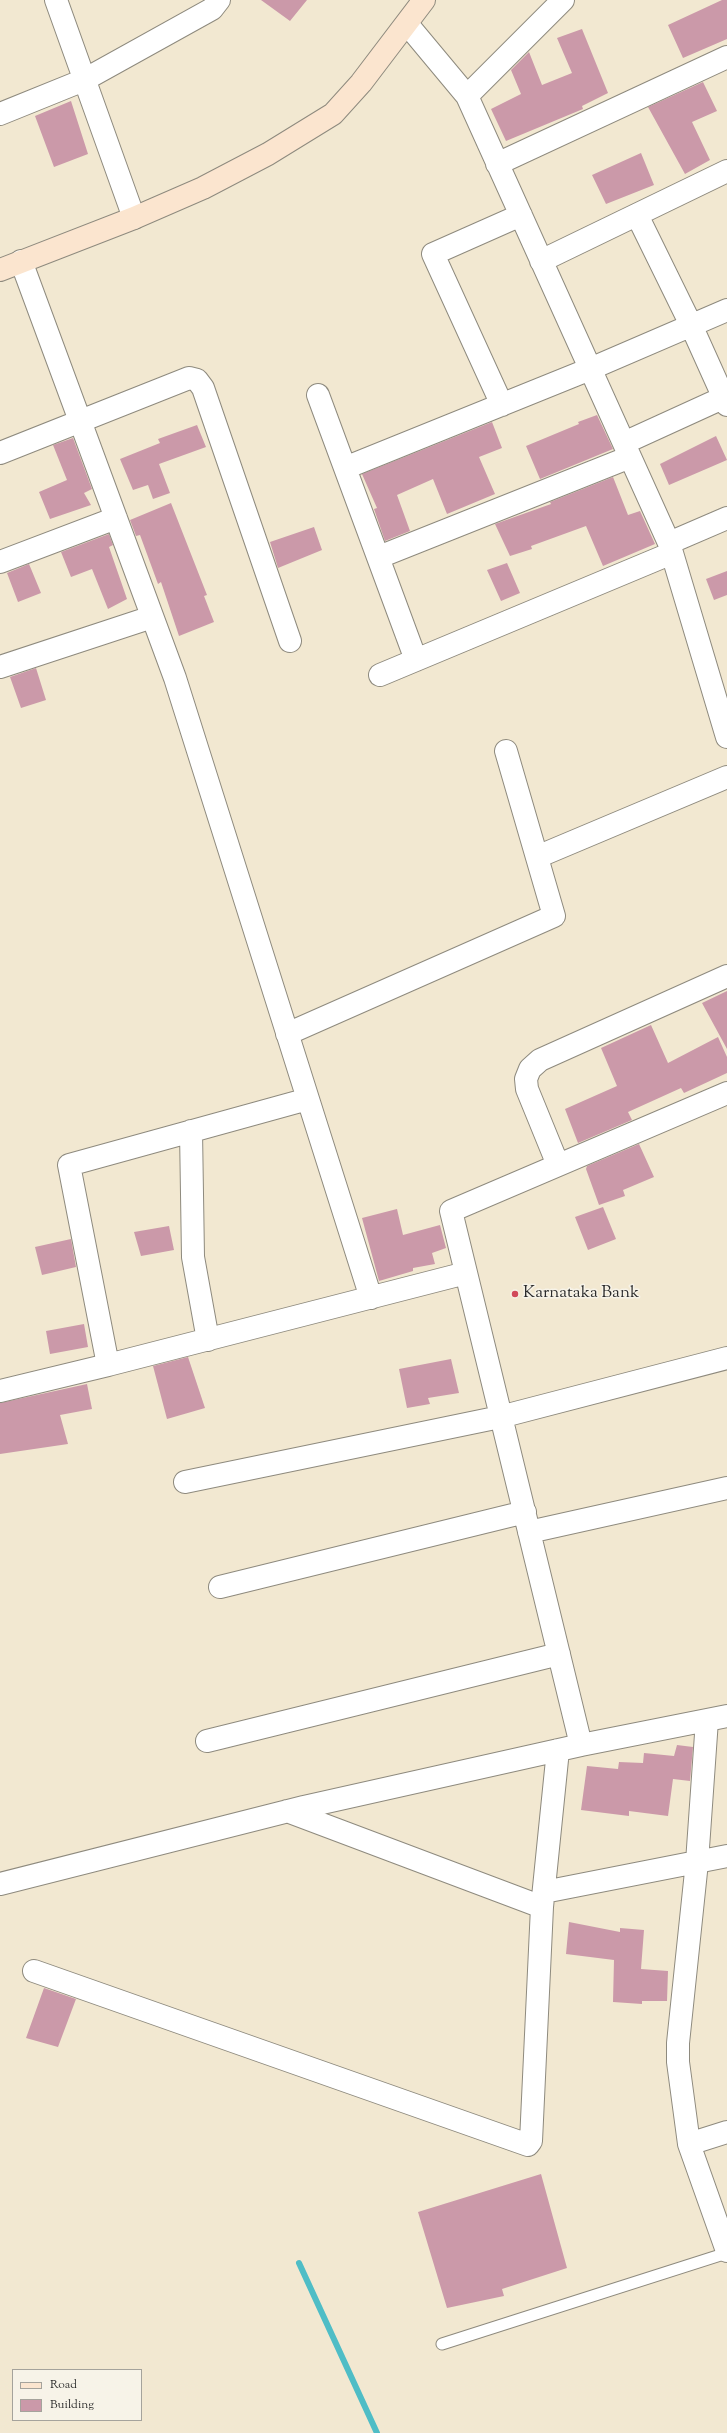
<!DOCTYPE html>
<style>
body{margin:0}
#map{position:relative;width:727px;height:2433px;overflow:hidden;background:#f2e8d1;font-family:"Sorts Mill Goudy",serif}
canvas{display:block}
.legend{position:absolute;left:12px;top:2369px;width:130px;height:52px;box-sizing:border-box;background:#f7f3e8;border:1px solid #a5a39c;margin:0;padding:5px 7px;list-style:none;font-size:12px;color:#2b2b2b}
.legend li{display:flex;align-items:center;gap:8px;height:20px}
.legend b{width:20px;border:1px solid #a5a39c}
</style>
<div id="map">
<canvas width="727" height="2433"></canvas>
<ul class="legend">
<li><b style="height:5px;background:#fbe5cf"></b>Road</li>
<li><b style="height:11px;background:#cb99a9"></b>Building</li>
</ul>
</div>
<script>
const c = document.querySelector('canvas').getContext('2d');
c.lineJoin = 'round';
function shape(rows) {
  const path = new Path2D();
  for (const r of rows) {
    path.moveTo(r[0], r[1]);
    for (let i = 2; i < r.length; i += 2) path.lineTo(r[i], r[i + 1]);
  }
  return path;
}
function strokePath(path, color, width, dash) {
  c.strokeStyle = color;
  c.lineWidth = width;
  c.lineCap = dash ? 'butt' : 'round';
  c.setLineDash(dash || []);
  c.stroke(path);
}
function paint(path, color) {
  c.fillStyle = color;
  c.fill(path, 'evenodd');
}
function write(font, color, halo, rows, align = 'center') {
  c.font = font + ' "Sorts Mill Goudy",serif';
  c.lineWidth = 3;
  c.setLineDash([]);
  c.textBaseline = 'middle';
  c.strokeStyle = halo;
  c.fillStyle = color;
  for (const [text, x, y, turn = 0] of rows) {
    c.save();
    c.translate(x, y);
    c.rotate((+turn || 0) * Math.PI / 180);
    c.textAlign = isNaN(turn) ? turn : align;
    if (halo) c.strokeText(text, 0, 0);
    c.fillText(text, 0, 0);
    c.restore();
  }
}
const stream = shape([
 [299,2263,377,2433]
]);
const building = shape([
 [261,0,307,0,290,21],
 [722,0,727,0,727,39,683,58,668,25],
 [582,29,608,93,582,106,583,109,506,141,491,109,521,94,511,70,529,52,542,85,572,73,557,38],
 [703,82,717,111,692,122,710,160,685,174,648,107],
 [71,101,88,154,54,167,35,116],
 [641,153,654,185,606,204,592,175],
 [597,415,613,449,540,479,526,446,579,424,578,422],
 [492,422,502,448,479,457,495,494,447,514,433,479,397,495,410,531,385,541,374,509,377,508,362,474],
 [197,425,206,447,159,464,170,493,153,499,148,485,133,490,120,459,160,443,158,439],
 [716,436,727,460,669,485,660,464],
 [73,438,92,489,84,493,91,505,50,519,39,492,67,480,53,445],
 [613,477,628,515,640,511,655,544,603,566,586,526,531,546,532,549,510,556,495,524,551,504,550,502],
 [171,503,207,595,204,596,214,622,179,636,161,582,158,584,140,535,136,536,130,520],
 [314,527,322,550,278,568,270,542],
 [109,534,113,545,109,547,127,599,108,609,92,569,71,577,61,552],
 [507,563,520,593,501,601,487,570],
 [29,564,41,593,18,602,7,573],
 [727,571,727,595,714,600,706,579],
 [36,668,46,700,21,708,10,677],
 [727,991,727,1049,702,1003],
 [651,1025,668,1063,718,1037,727,1057,727,1073,684,1093,681,1088,628,1112,632,1120,578,1143,565,1109,617,1086,601,1048],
 [639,1144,654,1177,623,1190,625,1196,599,1205,586,1169,587,1166],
 [603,1207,616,1239,588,1250,575,1217],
 [397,1209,403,1235,440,1225,446,1248,432,1253,435,1264,413,1268,413,1271,379,1281,362,1218],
 [169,1226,174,1250,141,1256,134,1232],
 [71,1239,76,1267,42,1275,35,1247],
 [84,1324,88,1347,50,1354,46,1331],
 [188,1357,205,1408,167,1419,153,1366],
 [451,1359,459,1393,428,1398,430,1404,407,1408,399,1369],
 [87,1384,92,1409,60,1415,68,1444,0,1454,0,1403],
 [677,1745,693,1747,690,1781,673,1779,668,1816,629,1811,629,1816,581,1810,587,1766,618,1769,619,1762,643,1763,644,1753,674,1756],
 [569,1922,620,1932,620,1928,644,1930,641,1969,668,1971,667,2001,642,2001,642,2004,613,2002,614,1960,566,1954],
 [44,1988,76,1999,58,2047,26,2038],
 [541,2174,567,2268,502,2289,504,2296,447,2308,418,2212]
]);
const lane = shape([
 [442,2344,727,2253]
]);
const street = shape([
 [56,0,134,218],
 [407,24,467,96,669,543,727,737],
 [467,96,563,0],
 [0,114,84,80,212,9,219,0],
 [497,164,727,57],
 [637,215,691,325,727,405],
 [21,261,175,678,308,1099,69,1165,108,1365,466,1273],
 [541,261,727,171],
 [318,395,416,660],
 [502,405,433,254,521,215],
 [624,443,727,396],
 [0,453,189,378,197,380,203,388,290,641],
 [345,468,590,369,727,310],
 [669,543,727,518],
 [379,557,630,457],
 [0,562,116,518],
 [0,667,152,617],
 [380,675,672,553],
 [537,857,727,777],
 [287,1034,554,916,506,751],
 [308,1099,371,1298],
 [191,1131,193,1257,208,1340],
 [558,1165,527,1089,526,1079,530,1069,540,1060,727,976],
 [0,1391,108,1365],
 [185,1482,500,1417,727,1358],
 [529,1532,727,1488],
 [220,1587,525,1512],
 [707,1720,697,1862,678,2043,678,2062,689,2144,727,2251],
 [207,1741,559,1654],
 [581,1745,451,1211,727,1093],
 [287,1811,542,1907],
 [0,1884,304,1807,581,1745,727,1716],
 [544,1892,727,1856],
 [34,1971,528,2145,531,2141,542,1907,558,1750],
 [689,2144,727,2132]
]);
const secondary = shape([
 [0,270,134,218,203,188,268,154,333,114,361,83,424,0]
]);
const markers = [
 [515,1294,4,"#d1495b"]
];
const poiNames = [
 ["Karnataka Bank",523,1294]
];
strokePath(stream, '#4fbdc6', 6);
paint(building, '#cb99a9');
strokePath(lane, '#8e8a7e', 13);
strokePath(street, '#8e8a7e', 24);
strokePath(secondary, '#8e8a7e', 24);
strokePath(lane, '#fff', 11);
strokePath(street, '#fff', 22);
strokePath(secondary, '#fbe5cf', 22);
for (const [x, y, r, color] of markers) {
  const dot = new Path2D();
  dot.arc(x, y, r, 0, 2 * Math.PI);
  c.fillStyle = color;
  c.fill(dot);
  strokePath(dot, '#f7f3e8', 1.5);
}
write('17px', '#2b2b2b', '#f7f3e8', poiNames, 'left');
</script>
